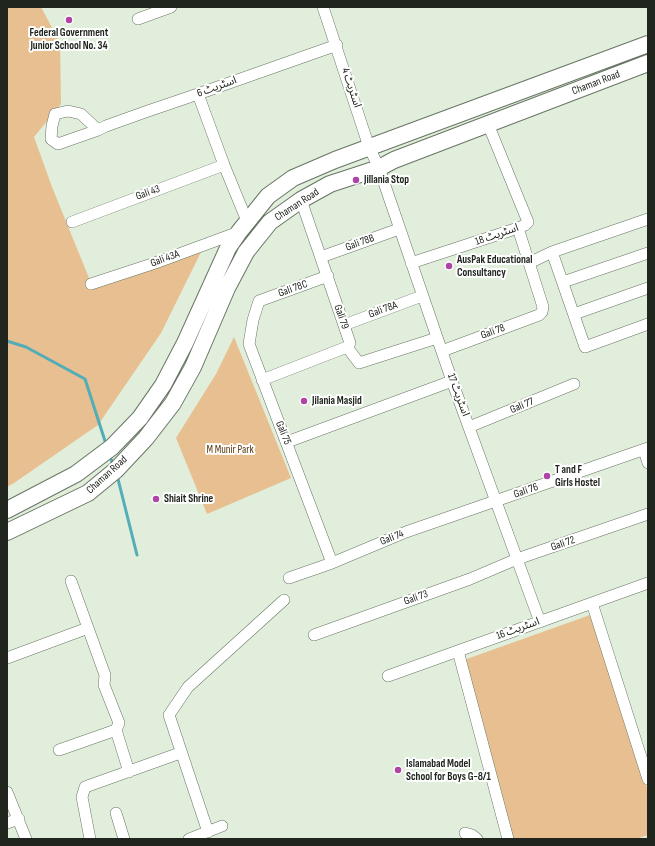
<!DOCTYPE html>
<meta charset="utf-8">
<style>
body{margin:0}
#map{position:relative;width:655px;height:846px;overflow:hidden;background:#e0eedb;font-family:"Sofia Sans Condensed",sans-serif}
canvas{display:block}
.frame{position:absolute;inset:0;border:8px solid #20251e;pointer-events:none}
</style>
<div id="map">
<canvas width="655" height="846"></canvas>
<div class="frame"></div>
</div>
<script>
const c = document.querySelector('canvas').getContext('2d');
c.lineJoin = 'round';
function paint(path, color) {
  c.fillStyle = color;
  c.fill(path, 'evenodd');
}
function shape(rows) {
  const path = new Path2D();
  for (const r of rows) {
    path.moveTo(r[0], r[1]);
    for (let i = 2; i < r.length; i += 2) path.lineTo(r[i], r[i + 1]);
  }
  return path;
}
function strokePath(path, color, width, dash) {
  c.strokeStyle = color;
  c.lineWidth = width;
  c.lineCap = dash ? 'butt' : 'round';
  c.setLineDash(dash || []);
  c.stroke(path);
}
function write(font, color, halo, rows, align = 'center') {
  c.font = font + ' "Sofia Sans Condensed","Noto Sans Arabic",sans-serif';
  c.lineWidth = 4;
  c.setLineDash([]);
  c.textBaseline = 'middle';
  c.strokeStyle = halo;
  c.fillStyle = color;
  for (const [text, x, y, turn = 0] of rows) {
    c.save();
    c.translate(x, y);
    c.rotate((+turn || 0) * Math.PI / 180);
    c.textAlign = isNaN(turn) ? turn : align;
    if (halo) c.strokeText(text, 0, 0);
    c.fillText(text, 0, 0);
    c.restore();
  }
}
const green = shape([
 [7,7,41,7,60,43,61,104,34,137,52,187,91,283,202,250,161,333,98,425,14,483,7,487],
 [234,337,291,478,207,514,176,438,216,374],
 [590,615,648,791,648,835,636,839,511,839,464,660]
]);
const stream = shape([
 [7,341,26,347,85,379,105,441],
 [111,459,112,462],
 [118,479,137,555]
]);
const street = shape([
 [323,7,369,147,379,168,452,381,540,622],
 [138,19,171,7],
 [198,94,224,165,247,221],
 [98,130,81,114,68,111,55,114,52,126,51,139,58,144,98,130,106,126,148,111,198,94,337,45],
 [72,222,224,165],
 [552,252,648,219],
 [321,257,399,229],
 [411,263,518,228,525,225,528,222,488,124],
 [529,263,552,252,585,347,648,324],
 [328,276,259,301,253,320,249,344,332,563],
 [563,282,648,253],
 [91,284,155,263,239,232],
 [574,314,648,288],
 [344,325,422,296],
 [347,347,359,363,437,338],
 [442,351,539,315,542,312,543,307,518,228],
 [262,380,347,347,350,343,301,200],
 [469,427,574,384],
 [287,442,452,381],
 [644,450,648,463],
 [289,578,332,563,406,532,648,448],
 [71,581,105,675,104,685,119,723,116,730,129,772],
 [592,603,648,779],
 [314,635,470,579,517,559,648,514],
 [458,651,508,839],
 [7,658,88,628],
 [388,676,648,583],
 [59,750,116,730],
 [7,792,26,839],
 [116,813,124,839],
 [7,823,19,819],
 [208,832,169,715,188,687,284,600],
 [465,833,472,835,477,839],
 [90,839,82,797,85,787,180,753],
 [189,839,222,826]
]);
const secondary = shape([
 [7,510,76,474,112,447,140,418,163,385,185,343,228,248,239,232,268,196,293,178,335,160,648,44],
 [7,532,88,493,116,470,146,438,173,403,193,367,227,288,246,252,270,222,301,200,330,184,379,168,394,160,648,63]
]);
const markers = [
 [69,20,4,"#ae45a6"],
 [356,180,4,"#ae45a6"],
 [449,266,4,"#ae45a6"],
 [304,401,4,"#ae45a6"],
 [547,476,4,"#ae45a6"],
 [156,499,4,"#ae45a6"],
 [398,770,4,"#ae45a6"]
];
const poiNames = [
 ["Federal Government",69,33,"center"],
 ["Junior School No. 34",69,46,"center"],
 ["Jillania Stop",364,180],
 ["AusPak Educational",457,260],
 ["Consultancy",457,273],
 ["Jilania Masjid",312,401],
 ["T and F",555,470],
 ["Girls Hostel",555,483],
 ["Shiait Shrine",164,499],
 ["Islamabad Model",406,764],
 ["School for Boys G-8/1",406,777]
];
const streetNames = [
 ["Chaman Road",596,83,-21],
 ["اسٹریٹ 6",217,87,-20],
 ["اسٹریٹ 4",351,88,72],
 ["Gali 43",148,193,-20],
 ["Chaman Road",297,205,-33],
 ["اسٹریٹ 18",497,235,-19],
 ["Gali 78B",360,243,-20],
 ["Gali 43A",165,259,-20],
 ["Gali 78C",293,289,-20],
 ["Gali 78A",383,310,-20],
 ["Gali 79",341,317,71],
 ["Gali 78",493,332,-20],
 ["اسٹریٹ 17",458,395,70],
 ["Gali 77",522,406,-22],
 ["Gali 75",283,433,68],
 ["Chaman Road",107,475,-42],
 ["Gali 76",526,491,-19],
 ["Gali 74",392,538,-22],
 ["Gali 72",563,544,-19],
 ["Gali 73",416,598,-20],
 ["اسٹریٹ 16",518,629,-20]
];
const parkNames = [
 ["M Munir Park",230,450]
];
paint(green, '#e7bf90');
strokePath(stream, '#53adb8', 3);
strokePath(street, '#687564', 12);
strokePath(secondary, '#687564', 18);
strokePath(street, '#fff', 11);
strokePath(secondary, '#fff', 16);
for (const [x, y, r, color] of markers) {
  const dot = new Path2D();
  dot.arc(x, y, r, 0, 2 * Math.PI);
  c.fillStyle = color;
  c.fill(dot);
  strokePath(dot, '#fff', 1.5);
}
write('bold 11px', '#20251e', '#fff', poiNames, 'left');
write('11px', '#20251e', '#fff', streetNames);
write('11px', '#56380e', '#fff', parkNames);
</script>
